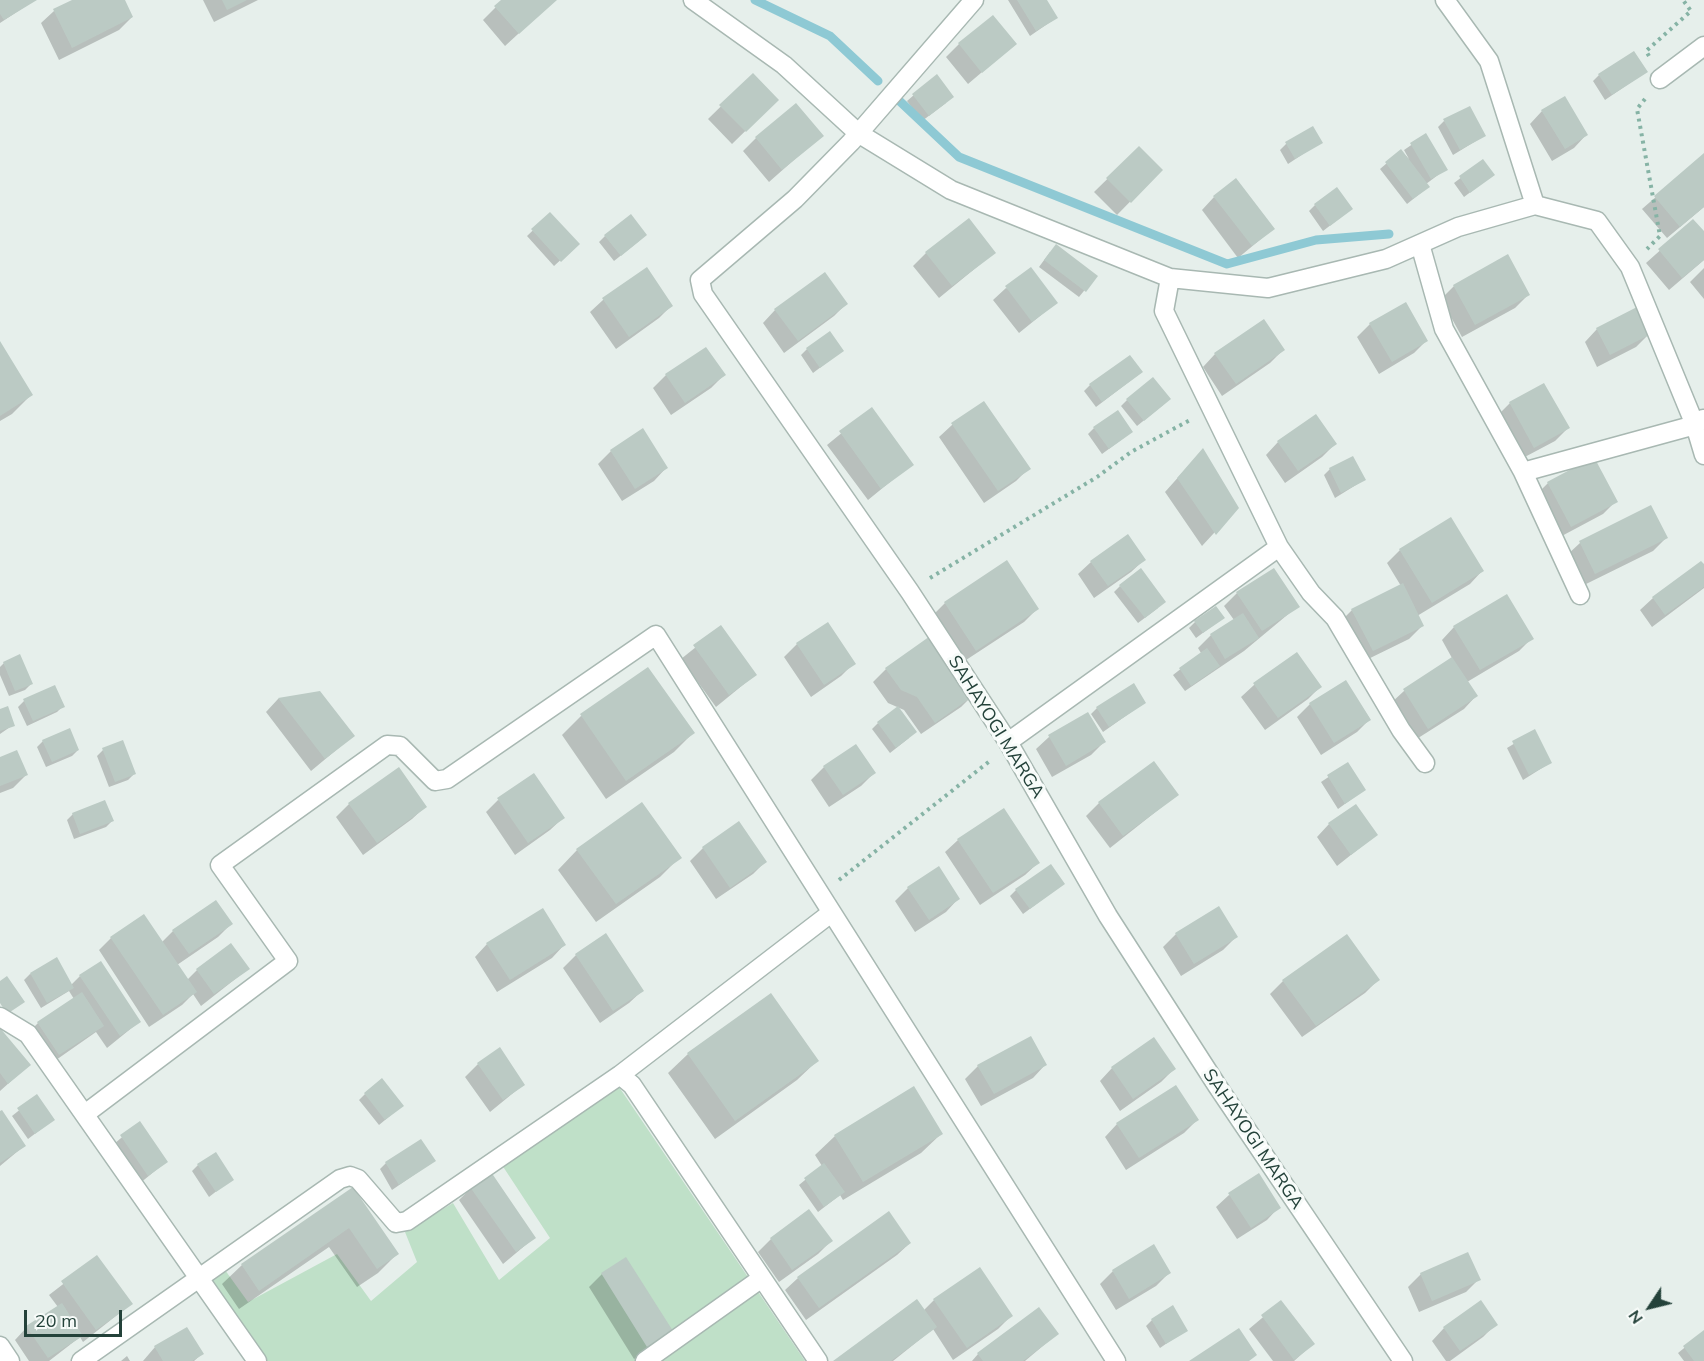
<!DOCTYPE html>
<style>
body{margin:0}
#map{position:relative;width:1704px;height:1361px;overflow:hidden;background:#e6efeb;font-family:Mulish,sans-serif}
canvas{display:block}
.north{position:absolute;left:1620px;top:1277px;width:60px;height:60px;-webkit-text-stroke:4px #f7fbf9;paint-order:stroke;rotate:235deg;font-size:16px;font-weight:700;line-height:24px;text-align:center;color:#24423a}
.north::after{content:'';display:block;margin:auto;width:21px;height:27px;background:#24423a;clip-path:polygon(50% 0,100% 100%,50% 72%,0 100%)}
.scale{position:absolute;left:24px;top:1310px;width:98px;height:27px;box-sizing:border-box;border:3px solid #24423a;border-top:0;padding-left:8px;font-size:18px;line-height:21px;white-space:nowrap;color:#24423a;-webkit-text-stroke:4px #f7fbf9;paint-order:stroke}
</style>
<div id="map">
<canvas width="1704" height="1361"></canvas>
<div class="north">N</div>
<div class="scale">20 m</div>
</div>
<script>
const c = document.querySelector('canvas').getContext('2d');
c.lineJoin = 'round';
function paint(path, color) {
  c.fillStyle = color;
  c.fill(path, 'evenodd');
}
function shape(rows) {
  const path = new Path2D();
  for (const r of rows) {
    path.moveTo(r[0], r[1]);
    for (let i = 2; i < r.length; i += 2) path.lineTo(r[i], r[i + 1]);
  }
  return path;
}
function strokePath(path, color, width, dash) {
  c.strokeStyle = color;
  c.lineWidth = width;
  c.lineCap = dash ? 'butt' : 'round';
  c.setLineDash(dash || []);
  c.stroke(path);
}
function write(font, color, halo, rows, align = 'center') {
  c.font = font + ' Mulish,sans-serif';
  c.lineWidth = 6;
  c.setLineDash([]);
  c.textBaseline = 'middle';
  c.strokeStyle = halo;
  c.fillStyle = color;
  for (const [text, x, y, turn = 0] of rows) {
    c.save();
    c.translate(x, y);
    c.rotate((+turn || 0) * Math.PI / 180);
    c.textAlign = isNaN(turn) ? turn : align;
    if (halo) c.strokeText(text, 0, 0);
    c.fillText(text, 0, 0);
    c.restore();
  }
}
const green = shape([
 [617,1084,805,1361,257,1361,201,1277,220,1263,248,1302,337,1254,371,1301,417,1262,405,1232,453,1203,499,1280,550,1238,500,1162]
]);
const shadow = shape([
 [0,0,35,0,0,23],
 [75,0,123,0,132,17,119,30,59,60,41,23,54,11],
 [203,0,258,0,214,22],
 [503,0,555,0,505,46,483,20],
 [1008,0,1045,0,1056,18,1030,36],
 [959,44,1015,44,968,84,946,57],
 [1646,72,1605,100,1593,81,1599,75],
 [753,75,777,100,732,144,708,119],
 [936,76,946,103,922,121,907,101],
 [1542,111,1586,135,1574,148,1552,161,1530,124],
 [1444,121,1484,136,1453,155,1438,127],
 [1426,135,1446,169,1426,184,1422,192,1407,204,1380,169,1401,151,1409,159,1404,150],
 [821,136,769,182,743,151,756,138],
 [1321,142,1288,164,1280,150,1286,144],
 [1139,148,1161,170,1117,215,1094,192],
 [1704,155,1704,207,1667,238,1642,209],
 [1483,161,1493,175,1464,197,1454,183],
 [1214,197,1273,229,1238,258,1202,210],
 [1315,205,1345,214,1323,231,1309,211],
 [550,214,578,244,554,266,527,236],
 [1693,221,1704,234,1704,260,1669,290,1646,263],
 [605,236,639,241,614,261,599,242],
 [1050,252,1096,276,1079,297,1039,267],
 [926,253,994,253,939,298,913,266],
 [1704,268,1704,299,1690,282],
 [646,269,671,306,659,318,616,349,590,312,603,300],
 [1454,286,1528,295,1515,308,1462,337,1441,299],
 [1006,288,1056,303,1019,333,993,300],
 [846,304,834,316,784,353,763,323,775,310],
 [1370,324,1427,340,1414,353,1379,374,1357,337],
 [1597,329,1649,334,1636,347,1597,367,1585,342],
 [0,344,31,395,12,414,0,421],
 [807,349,842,351,813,373,801,355],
 [1283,350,1270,363,1222,396,1203,367,1215,354],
 [1142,372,1096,407,1084,391,1090,385],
 [666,375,724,375,711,388,671,415,653,388],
 [1127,400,1163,405,1137,426,1121,406],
 [983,403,1029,468,1016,481,984,503,939,437,952,425],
 [1510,403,1568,428,1555,441,1521,459,1497,416],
 [871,409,912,464,868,500,827,445],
 [1094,428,1125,437,1102,454,1088,434],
 [1278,442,1335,444,1322,457,1285,483,1266,455],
 [611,451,666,468,654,481,622,501,598,464],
 [1191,463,1237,508,1202,546,1165,492],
 [1330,469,1364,480,1335,498,1324,475],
 [1548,483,1616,501,1603,514,1558,538,1535,496],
 [1451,519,1482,571,1470,584,1417,616,1422,626,1409,639,1360,663,1339,623,1352,610,1401,586,1387,563,1400,550],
 [1666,538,1653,551,1582,586,1567,555,1580,543],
 [1144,560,1131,572,1094,598,1078,574,1091,562],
 [1704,567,1704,588,1652,627,1640,610,1653,598],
 [1120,586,1158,608,1138,623,1114,592],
 [1237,593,1298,606,1244,651,1185,691,1173,675,1201,653,1198,648,1211,635,1234,620,1224,606],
 [945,603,1037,609,1024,622,963,662,932,616],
 [1223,618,1196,638,1189,628,1195,622],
 [827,624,854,663,841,676,811,697,784,657,797,644],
 [721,627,755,675,716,707,681,659],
 [1454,627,1532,638,1519,651,1467,682,1476,696,1464,709,1415,740,1391,703,1404,691,1452,658,1442,640],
 [1297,654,1320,687,1308,699,1265,730,1241,697,1254,685],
 [4,663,31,684,25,690,9,696,0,675,0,667],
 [886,669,974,694,961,707,921,734,904,710,888,703,873,682],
 [1346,682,1370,719,1357,732,1321,755,1297,717,1310,704],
 [320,692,353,736,311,771,266,712,278,699],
 [24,701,63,706,57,712,27,726,18,707],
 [1144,703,1103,732,1091,714,1097,708],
 [0,710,13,725,0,734],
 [581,716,693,733,674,752,606,799,562,735],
 [878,723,909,738,890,753,872,729],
 [1535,731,1550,763,1523,780,1507,748],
 [1049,737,1104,742,1091,755,1052,777,1036,749],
 [43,741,78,750,72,756,46,767,37,747],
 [103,750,134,774,128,780,109,787,97,756],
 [0,758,26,775,13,788,0,793],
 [1348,764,1364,790,1338,809,1321,782],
 [824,767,874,773,861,786,829,807,811,780],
 [1177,795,1110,848,1086,816,1099,803],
 [498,800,563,818,550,830,515,855,486,812],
 [349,804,425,807,412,819,363,855,336,817],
 [73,814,112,821,106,827,74,839,67,820],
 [739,823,765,862,753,874,716,899,690,861,703,848],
 [1329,824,1376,835,1337,866,1317,837],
 [958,840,1038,863,1025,875,980,905,945,852],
 [577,850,680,857,660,877,596,922,558,870],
 [938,868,958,899,946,912,915,932,895,901,908,888],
 [1063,884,1023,914,1010,896,1016,890],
 [216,902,231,924,218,937,177,965,187,980,197,970,248,969,201,1006,193,994,182,1005,149,1027,99,950,111,938,162,942,173,931],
 [1176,934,1236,937,1223,950,1181,976,1163,947],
 [487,944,564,945,552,958,497,992,475,957],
 [576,955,642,991,629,1003,600,1023,563,968],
 [30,974,71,985,80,976,139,1022,107,1048,96,1032,46,1067,25,1036,38,1023,74,999,69,991,41,1008,24,980],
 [1378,980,1365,993,1302,1037,1270,994,1283,981],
 [770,995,817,1061,797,1080,715,1139,668,1073,688,1054],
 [0,1030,29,1065,0,1091],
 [478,1064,523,1085,490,1112,465,1077],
 [1045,1065,1033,1078,981,1106,965,1079,978,1066],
 [1112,1068,1174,1069,1161,1082,1120,1111,1100,1081],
 [365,1094,402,1106,379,1125,359,1100],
 [37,1096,53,1120,28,1139,12,1116],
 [0,1113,24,1146,0,1166],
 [1197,1120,1184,1133,1126,1170,1105,1137,1117,1124],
 [139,1123,166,1162,134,1188,108,1149],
 [941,1134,921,1153,843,1200,840,1195,818,1212,799,1185,822,1166,815,1155,835,1136],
 [434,1161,392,1190,380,1169,386,1163],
 [198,1165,232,1179,209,1197,192,1171],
 [471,1188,534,1238,503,1264,459,1200],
 [352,1189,397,1254,378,1273,357,1287,329,1247,239,1309,222,1284,242,1265],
 [1229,1195,1279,1207,1267,1220,1237,1239,1216,1207],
 [809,1211,831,1241,818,1254,779,1282,758,1252,771,1239],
 [910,1243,897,1255,806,1320,785,1290,798,1278],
 [97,1258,131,1304,83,1342,80,1337,49,1361,29,1361,15,1340,27,1327,58,1307,49,1295],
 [1113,1271,1169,1273,1156,1286,1116,1310,1100,1284],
 [602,1274,671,1331,658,1344,634,1359,589,1287],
 [1421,1274,1479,1279,1466,1292,1419,1312,1408,1287],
 [934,1300,1011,1316,998,1329,953,1360,933,1329,893,1361,835,1361,923,1311],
 [1281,1302,1313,1344,1294,1361,1273,1361,1249,1329],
 [1152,1320,1186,1330,1160,1348,1146,1326],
 [1496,1324,1483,1337,1450,1361,1446,1361,1432,1341,1444,1328],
 [1704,1332,1704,1361,1684,1361,1678,1353],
 [1057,1334,1025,1361,972,1361,978,1354],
 [155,1347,202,1354,194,1361,143,1361],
 [127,1356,130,1361,121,1361]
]);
const stream = shape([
 [755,0,830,36,878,81],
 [891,93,959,157,1227,264,1316,240,1389,234]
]);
const building = shape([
 [0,0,37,0,4,20,0,14],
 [72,0,125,0,133,17,72,48,53,9],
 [222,0,247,0,227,10],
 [501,0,557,0,519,34,494,6],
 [1017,0,1047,0,1058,18,1036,31],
 [993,15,1017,44,982,73,958,43],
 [1634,51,1648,72,1612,95,1598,74],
 [753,73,779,100,746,132,719,105],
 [937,74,954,97,929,116,912,94],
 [1565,96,1588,135,1565,149,1541,110],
 [796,103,824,136,782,170,755,137],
 [1470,106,1486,136,1460,150,1443,119],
 [1313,126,1323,143,1295,159,1285,142],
 [1426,133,1448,170,1431,179,1410,143],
 [1139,146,1163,170,1131,203,1106,178],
 [1401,149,1430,187,1413,199,1385,162],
 [1704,153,1704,207,1680,227,1654,196],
 [1483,159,1495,175,1470,193,1459,176],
 [1236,178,1275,229,1252,246,1213,196],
 [1337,187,1353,209,1330,226,1314,204],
 [550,212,580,244,561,262,531,229],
 [631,214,647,235,621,256,604,235],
 [969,218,996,253,952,286,925,252],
 [1693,219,1704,231,1704,260,1682,278,1658,249],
 [1056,244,1098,276,1086,292,1044,260],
 [1508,254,1530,295,1475,325,1453,285],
 [647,267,673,306,629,337,602,298],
 [1031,267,1058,303,1032,322,1005,286],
 [825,272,848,304,798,341,774,309],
 [1406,302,1428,341,1392,362,1369,323],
 [1637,307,1651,334,1610,355,1596,328],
 [1264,319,1285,350,1236,384,1214,353],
 [830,331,844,351,820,368,806,348],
 [0,341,33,395,0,416],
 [706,347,726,375,685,403,665,374],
 [1130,355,1143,372,1102,402,1089,384],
 [1153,377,1171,399,1144,421,1126,399],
 [1544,383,1570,428,1534,448,1509,402],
 [984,401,1031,469,998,491,951,423],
 [872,407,914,465,881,489,839,431],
 [1118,410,1133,432,1109,449,1093,427],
 [1316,414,1337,444,1298,471,1277,441],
 [643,428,668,468,635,489,610,450],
 [1203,448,1239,508,1216,535,1177,478],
 [1353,456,1366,480,1341,493,1329,468],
 [1594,457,1618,502,1571,527,1547,482],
 [1651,505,1668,538,1595,574,1579,541],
 [1451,517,1484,571,1432,603,1399,549],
 [1128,534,1146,560,1108,586,1090,561],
 [1007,560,1039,609,976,651,944,602],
 [1701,561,1704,564,1704,587,1665,615,1652,597],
 [1141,568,1166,602,1145,618,1119,585],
 [1274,568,1300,607,1262,631,1236,592],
 [1403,583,1424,626,1373,651,1351,609],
 [1507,594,1534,639,1480,670,1453,626],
 [1216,606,1225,618,1203,633,1194,621],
 [1243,613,1259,638,1225,659,1210,634],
 [828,622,856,664,824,685,796,643],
 [721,625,757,675,729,695,693,645],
 [933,634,976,694,935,723,917,697,901,690,885,668],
 [1207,648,1220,666,1191,686,1179,668],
 [1297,652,1322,687,1278,718,1253,683],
 [20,654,33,684,15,691,3,662],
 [1452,657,1478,696,1428,729,1403,689],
 [648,667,695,733,626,781,580,714],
 [1346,680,1371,720,1334,743,1309,703],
 [1134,683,1146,703,1109,727,1096,707],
 [55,685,65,707,33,721,23,699],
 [320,691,355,736,325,759,278,698],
 [8,706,15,726,0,731,0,709],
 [898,706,917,732,896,748,877,722],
 [1088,712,1106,742,1066,766,1048,735],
 [70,728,79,750,52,762,42,740],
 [1535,729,1552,763,1529,775,1512,741],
 [123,740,136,774,115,782,102,748],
 [856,744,876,773,843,795,823,766],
 [17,750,28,775,0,786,0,757],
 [1154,761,1179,795,1123,836,1098,802],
 [1348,762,1366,790,1345,804,1327,775],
 [399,767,427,807,377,843,348,803],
 [534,773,565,818,528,843,497,798],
 [105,800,114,821,80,834,72,813],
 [642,802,682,858,616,904,576,849],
 [1356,804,1378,835,1351,855,1328,823],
 [1004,808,1040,863,993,893,957,839],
 [739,821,767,862,730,888,702,847],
 [1051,864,1065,884,1030,909,1015,889],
 [939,866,960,899,929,920,907,887],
 [216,900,233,924,189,954,172,930],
 [1219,906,1238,937,1194,964,1175,933],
 [543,908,566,945,510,980,486,943],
 [144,914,197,992,163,1015,110,937],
 [606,933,644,991,613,1011,575,954],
 [1347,934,1380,980,1316,1026,1282,980],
 [231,943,250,969,214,994,196,969],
 [57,957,74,988,47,1003,30,973],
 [101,961,141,1022,120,1036,79,975],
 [7,976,25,1002,7,1014,0,1003,0,981],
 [82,992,104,1026,59,1055,37,1022],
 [771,993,819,1061,735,1121,687,1053],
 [0,1028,31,1065,8,1084,0,1073],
 [1031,1036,1047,1065,994,1094,977,1065],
 [1154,1037,1176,1069,1133,1099,1111,1067],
 [500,1047,525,1085,503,1100,477,1063],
 [382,1078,404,1106,385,1120,364,1093],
 [1176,1085,1199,1120,1139,1158,1116,1123],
 [914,1086,943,1134,863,1182,834,1135],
 [37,1094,55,1120,35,1134,17,1108],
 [2,1110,26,1146,0,1163,0,1111],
 [140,1121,168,1162,148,1176,120,1135],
 [421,1139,436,1161,399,1185,385,1162],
 [216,1152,234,1180,216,1192,197,1164],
 [824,1163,845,1192,824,1207,804,1178],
 [491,1172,536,1238,516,1252,470,1187],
 [1259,1173,1281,1208,1251,1228,1228,1193],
 [353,1187,399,1254,377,1269,349,1228,259,1291,241,1264],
 [809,1209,833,1241,792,1270,770,1238],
 [889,1211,911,1243,819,1308,797,1277],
 [1154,1244,1171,1273,1129,1299,1112,1270],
 [1468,1252,1481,1280,1432,1301,1420,1273],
 [97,1255,133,1304,96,1330,61,1281],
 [626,1257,673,1331,647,1347,601,1273],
 [980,1267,1013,1316,967,1348,933,1299],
 [917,1299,937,1327,891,1361,833,1361],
 [1281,1300,1315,1344,1294,1360,1261,1315],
 [1481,1300,1498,1325,1460,1351,1443,1327],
 [62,1303,83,1336,48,1358,26,1326],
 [1173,1305,1188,1331,1166,1344,1151,1319],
 [1039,1307,1059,1334,1023,1361,983,1361,977,1353],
 [187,1327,204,1354,192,1361,163,1361,154,1346],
 [1239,1328,1257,1355,1249,1361,1189,1361],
 [1704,1330,1704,1361,1694,1361,1683,1346]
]);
const path = shape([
 [1649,56,1646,51,1691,11,1683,0],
 [1645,99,1637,109,1660,236,1647,249],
 [930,578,1097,477,1131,452,1190,420],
 [839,880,991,760]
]);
const minor = shape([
 [693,0,784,65,858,133,951,190,1170,278,1268,288,1386,259,1458,227,1535,205,1597,221,1630,267,1695,425,1704,455],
 [974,0,851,142,795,199,700,280,703,294,910,592,1008,742,1108,916,1216,1084,1403,1361],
 [1445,0,1489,61,1535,205],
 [1660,79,1704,46],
 [1420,244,1444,329,1523,472,1580,595],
 [1523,472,1695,425,1703,419],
 [1279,547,1311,593,1335,618,1401,730,1425,763],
 [1008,742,1279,547,1164,311,1170,278],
 [0,1017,28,1034,257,1361],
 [620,1075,632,1085,762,1278,645,1361],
 [85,1114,288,961,220,865,387,745,400,746,435,781,447,779,656,635,1116,1361],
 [762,1278,818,1361],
 [0,1346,10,1361],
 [81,1361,340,1179,350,1176,358,1179,396,1223,407,1221,620,1075,831,913]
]);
const streetNames = [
 ["SAHAYOGI MARGA",996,727,58],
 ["SAHAYOGI MARGA",1253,1139,56]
];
paint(green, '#bfe0c8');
paint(shadow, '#0003');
strokePath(stream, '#8ec9d4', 9);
paint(building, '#bbcac4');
strokePath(minor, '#a8b8b2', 21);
strokePath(path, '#86b3a5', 4, [3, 4.5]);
strokePath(minor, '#fff', 18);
write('18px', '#24423a', '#f7fbf9', streetNames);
</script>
